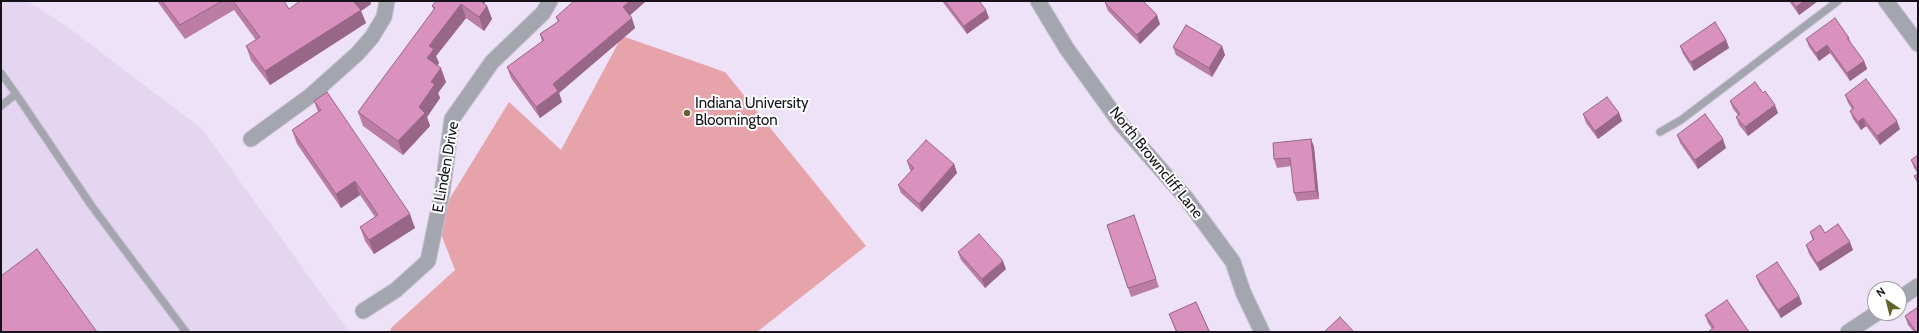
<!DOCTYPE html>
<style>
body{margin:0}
#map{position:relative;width:1919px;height:333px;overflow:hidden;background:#ede2f7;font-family:Cabin,sans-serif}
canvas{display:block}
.frame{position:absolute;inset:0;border:2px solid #151219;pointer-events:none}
.north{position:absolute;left:1867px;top:281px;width:40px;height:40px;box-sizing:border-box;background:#fff;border:1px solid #a1a0a3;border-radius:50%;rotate:325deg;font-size:11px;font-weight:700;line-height:16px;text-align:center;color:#151219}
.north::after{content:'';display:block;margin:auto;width:14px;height:18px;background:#63622f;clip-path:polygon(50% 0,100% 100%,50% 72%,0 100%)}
</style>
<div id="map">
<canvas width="1919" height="333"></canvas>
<div class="frame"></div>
<div class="north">N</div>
</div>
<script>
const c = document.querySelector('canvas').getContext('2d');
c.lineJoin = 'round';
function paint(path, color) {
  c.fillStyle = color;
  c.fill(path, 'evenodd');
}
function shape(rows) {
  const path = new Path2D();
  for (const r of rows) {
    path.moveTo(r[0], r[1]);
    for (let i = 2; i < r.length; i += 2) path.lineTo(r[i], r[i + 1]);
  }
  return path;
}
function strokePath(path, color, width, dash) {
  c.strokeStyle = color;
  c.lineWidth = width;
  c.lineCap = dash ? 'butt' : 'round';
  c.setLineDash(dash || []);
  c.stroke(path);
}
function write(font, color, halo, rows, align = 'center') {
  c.font = font + ' Cabin,sans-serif';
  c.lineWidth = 4;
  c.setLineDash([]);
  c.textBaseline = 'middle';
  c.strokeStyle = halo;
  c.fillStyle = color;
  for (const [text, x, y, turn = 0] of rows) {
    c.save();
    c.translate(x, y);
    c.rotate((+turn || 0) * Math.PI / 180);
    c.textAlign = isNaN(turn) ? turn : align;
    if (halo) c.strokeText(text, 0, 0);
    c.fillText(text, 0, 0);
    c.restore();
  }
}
const built = shape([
 [1,1,27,1,68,27,202,129,349,332,1,332]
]);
const green = shape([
 [622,36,725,72,866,246,757,332,390,332,391,328,455,270,436,221,509,102,561,150]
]);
const lane = shape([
 [1,73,16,94],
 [1,106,16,94,91,205,186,332],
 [1660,132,1681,120,1838,1]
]);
const street = shape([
 [1038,1,1067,49,1121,124,1186,198,1233,262,1243,292,1262,332],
 [1886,1,1918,44],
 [251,139,310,96,357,54,372,37,384,17,387,1],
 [1899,299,1918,286],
 [363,311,396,290,428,261,442,193,452,119,492,62,543,13,550,1],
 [1848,332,1877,313]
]);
const wall = shape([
 [157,1,284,1,289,9,371,4,361,11,366,23,270,85,251,60,246,46,256,40,234,10,185,39],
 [591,1,644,1,645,2,630,15,635,28,559,93,562,102,540,118,511,78,507,67,542,42,540,34,558,22,556,17],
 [942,1,979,1,989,18,967,34],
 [1789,1,1818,1,1799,15],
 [1105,3,1160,24,1140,44,1108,11],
 [484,4,487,6,492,19,484,31,466,18,436,56,439,63,437,65,446,82,438,93,440,98,427,117,430,126,403,155,363,126,358,112,434,10,432,6],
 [1849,38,1851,43,1864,61,1867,69,1850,81,1830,53,1819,61,1809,47,1806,39],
 [1726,40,1729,48,1694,71,1683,54,1680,46],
 [1222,46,1225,55,1212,77,1176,55,1173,47],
 [1845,95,1900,129,1880,145,1866,126,1861,130,1853,119,1850,111,1852,109,1848,103],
 [314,101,415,228,374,254,365,241,360,227,375,217,360,195,341,208,297,144,292,130,318,112],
 [1730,101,1778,113,1748,136,1739,125,1736,117,1738,115,1733,109],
 [1619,113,1622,121,1598,139,1586,123,1583,114],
 [1677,135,1726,148,1698,169,1680,143],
 [1311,139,1314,147,1319,199,1297,201,1294,193,1291,166,1277,168,1274,159],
 [1918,155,1918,185,1914,176,1918,174,1914,168,1911,160],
 [907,161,954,164,957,173,922,212,901,193,898,185,911,171,910,170],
 [1134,215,1159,287,1131,297,1107,225],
 [1810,232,1825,233,1853,250,1820,271,1809,254,1806,245,1813,241],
 [958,252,1006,269,985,288,961,260],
 [1756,276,1799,296,1802,304,1781,318,1759,284],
 [1196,302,1210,332,1176,332,1169,314],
 [1705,315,1749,332,1712,329,1708,323],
 [1905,316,1918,332,1914,332,1908,325]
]);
const shadedWall = shape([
 [352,1,370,1,371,4,361,11,366,23,270,85,265,71],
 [476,1,486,1,480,10],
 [630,1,644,1,645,2,627,18,623,7],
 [1804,1,1818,1,1799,15,1796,7],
 [461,4,466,18,436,56,439,63,432,72,427,58,429,46],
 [487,6,492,19,484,31,479,17],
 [986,10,989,18,967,34,964,26],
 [1157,15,1160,24,1140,44,1137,35],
 [632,18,635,28,559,93,562,102,540,118,536,107,553,84],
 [1726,40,1729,48,1694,71,1691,62],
 [1827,45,1830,53,1819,61,1816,53],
 [1222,46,1225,55,1212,77,1209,68],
 [1864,61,1867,69,1850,81,1847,73],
 [441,68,446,82,438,93,440,98,427,117,430,126,403,155,398,141,419,107,431,82],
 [1775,105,1778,113,1748,136,1745,127],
 [1619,113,1622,121,1598,139,1595,131],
 [1863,118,1866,126,1861,130,1858,122],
 [1897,121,1900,129,1880,145,1877,136],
 [1311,139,1314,147,1319,199,1316,191],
 [1723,139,1726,148,1698,169,1695,160],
 [954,164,957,173,922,212,919,204],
 [355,181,360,195,341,208,336,194],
 [410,214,415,228,374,254,369,240],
 [1850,242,1853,250,1820,271,1817,263],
 [1003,261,1006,269,985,288,982,279],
 [1799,296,1802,304,1781,318,1778,310]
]);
const building = shape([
 [162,1,222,1,180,25,162,1],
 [233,1,284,1,289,9,300,1,353,1,361,10,265,71,246,46,260,37,233,1],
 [436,1,481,1,487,6,479,17,461,4,429,46,434,49,427,58,441,68,431,82,435,84,419,107,425,113,398,141,358,112,435,8,432,6,436,1],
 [574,1,630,1,623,7,632,18,553,84,558,91,536,107,507,67,544,40,540,34,559,21,556,17,574,1],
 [945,1,979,1,986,10,964,26,945,1],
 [1107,1,1143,1,1157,15,1137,35,1105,3,1107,1],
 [1792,1,1804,1,1796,7,1792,1],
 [1835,18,1849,38,1847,38,1864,61,1847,73,1827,45,1816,53,1806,39,1835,18],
 [1715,22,1726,40,1691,62,1680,46,1715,22],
 [1186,25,1222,46,1209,68,1173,47,1186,25],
 [1866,79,1897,121,1877,136,1863,118,1858,122,1850,111,1854,108,1845,95,1866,79],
 [1755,82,1763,93,1765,91,1775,105,1745,127,1736,117,1740,114,1730,101,1755,82],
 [327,92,410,214,369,240,360,227,378,215,355,181,336,194,292,130,321,110,314,101,327,92],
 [1607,97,1619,113,1595,131,1583,114,1607,97],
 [1705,114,1723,139,1695,160,1677,135,1705,114],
 [1311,139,1316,191,1294,193,1290,158,1274,159,1273,143,1311,139],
 [926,140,954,164,919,204,898,185,914,168,907,161,926,140],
 [1918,155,1918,170,1911,160,1918,155],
 [1918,174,1918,181,1914,176,1918,174],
 [1134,215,1156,279,1128,288,1107,225,1134,215],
 [1838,224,1850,242,1817,263,1806,245,1814,239,1810,232,1820,225,1825,233,1838,224],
 [979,234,1003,261,982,279,958,252,979,234],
 [37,249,97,332,1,332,1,276,37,249],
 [1777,262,1799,296,1778,310,1756,276,1777,262],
 [1727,300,1749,332,1708,332,1714,327,1705,315,1727,300],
 [1196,302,1209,331,1207,332,1177,332,1169,314,1196,302],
 [1918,307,1918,332,1916,332,1905,316,1918,307],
 [1340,317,1354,332,1324,332,1340,317]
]);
const markers = [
 [687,113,4,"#63622f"]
];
const poiNames = [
 ["Indiana University",695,104],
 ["Bloomington",695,121]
];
const streetNames = [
 ["North Browncliff Lane",1156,163,51],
 ["E Linden Drive",446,167,-80]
];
paint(built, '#e4d5f1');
paint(green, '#e7a3aa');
strokePath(lane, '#cac1d3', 9);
strokePath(street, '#cac1d3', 17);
strokePath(lane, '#a3a5af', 7);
strokePath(street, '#a3a5af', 15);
paint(wall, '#bb7da5');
paint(shadedWall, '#986686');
paint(building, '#d991c0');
strokePath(building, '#986686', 1);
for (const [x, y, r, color] of markers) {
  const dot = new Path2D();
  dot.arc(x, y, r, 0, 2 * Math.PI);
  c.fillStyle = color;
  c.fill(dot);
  strokePath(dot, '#fff', 1.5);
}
write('15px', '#151219', '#fff', poiNames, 'left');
write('15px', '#151219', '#fff', streetNames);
</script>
